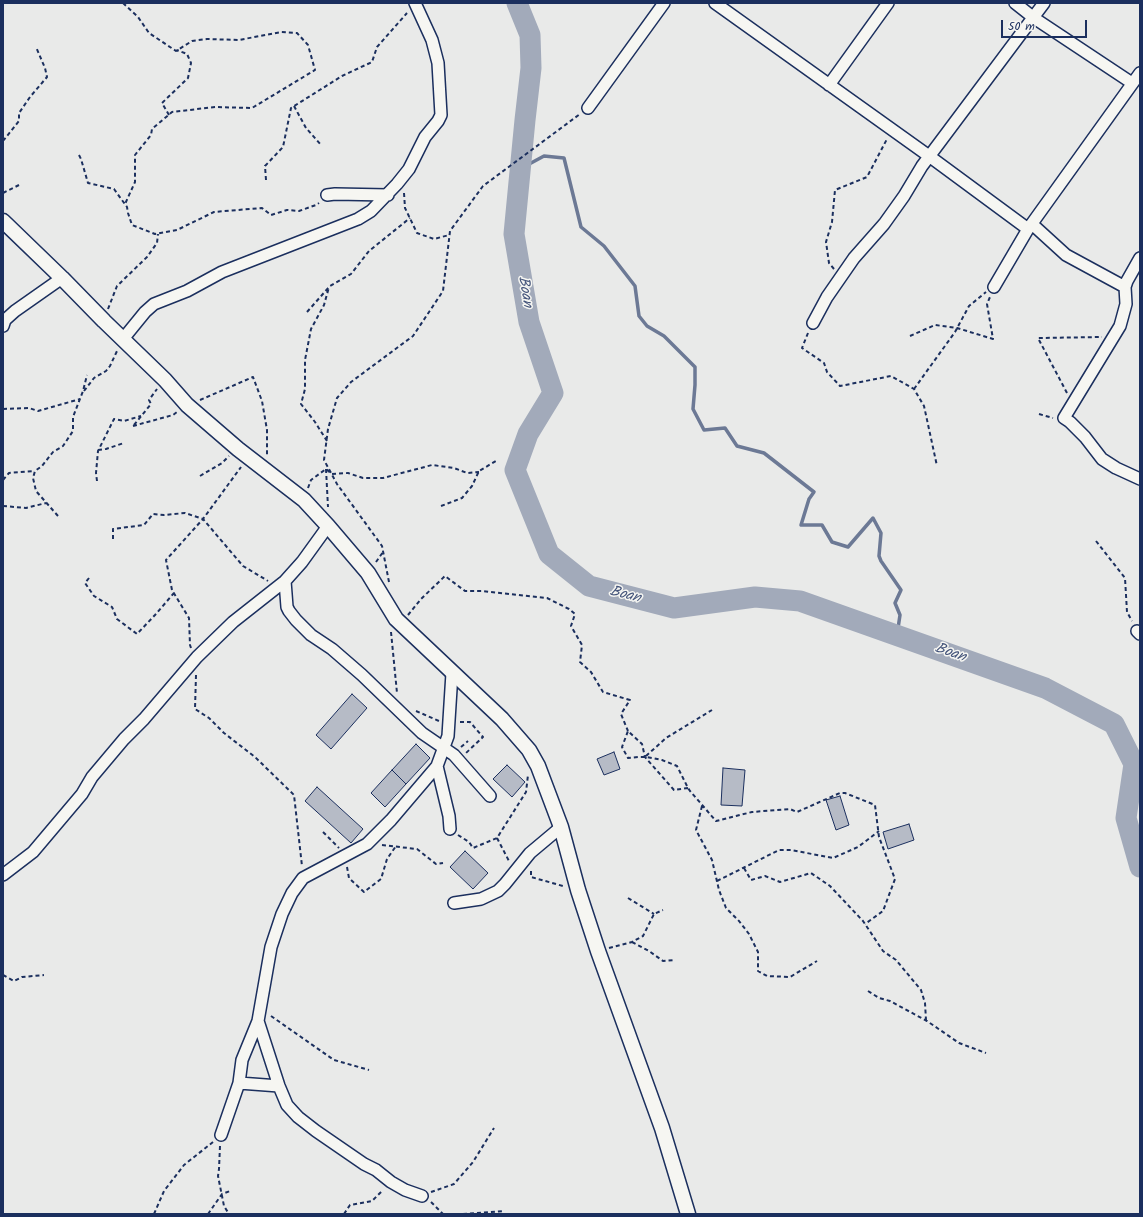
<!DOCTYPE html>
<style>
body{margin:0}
#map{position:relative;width:1143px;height:1217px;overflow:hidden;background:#e9eae9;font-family:Kalam,sans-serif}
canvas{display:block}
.frame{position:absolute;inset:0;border:4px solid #1b2f5e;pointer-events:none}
.scale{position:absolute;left:1001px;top:20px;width:86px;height:18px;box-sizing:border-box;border:2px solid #1b2f5e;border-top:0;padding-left:5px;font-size:12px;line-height:14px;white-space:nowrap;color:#1b2f5e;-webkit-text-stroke:3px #f6f6f2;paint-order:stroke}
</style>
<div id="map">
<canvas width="1143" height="1217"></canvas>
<div class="frame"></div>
<div class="scale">50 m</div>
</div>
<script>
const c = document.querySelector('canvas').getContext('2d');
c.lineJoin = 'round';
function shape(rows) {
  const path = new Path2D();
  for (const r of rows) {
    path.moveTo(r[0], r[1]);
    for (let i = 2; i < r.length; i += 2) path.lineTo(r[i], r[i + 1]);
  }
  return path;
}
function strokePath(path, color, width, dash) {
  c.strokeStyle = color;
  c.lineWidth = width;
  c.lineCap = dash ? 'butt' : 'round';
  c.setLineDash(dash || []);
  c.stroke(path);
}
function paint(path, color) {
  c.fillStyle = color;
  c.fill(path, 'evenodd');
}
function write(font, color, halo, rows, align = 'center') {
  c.font = font + ' Kalam,sans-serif';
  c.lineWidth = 3;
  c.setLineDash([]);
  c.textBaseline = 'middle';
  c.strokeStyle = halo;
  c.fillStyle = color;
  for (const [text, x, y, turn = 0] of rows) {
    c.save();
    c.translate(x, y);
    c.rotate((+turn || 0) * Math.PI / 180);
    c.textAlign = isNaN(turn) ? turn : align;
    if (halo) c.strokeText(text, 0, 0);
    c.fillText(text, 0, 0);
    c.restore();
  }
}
const stream = shape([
 [520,169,544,156,564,158,581,227,604,246,635,286,639,316,647,326,664,336,695,367,695,385,693,409,704,430,725,428,737,446,764,453,814,492,809,499,801,525,822,525,832,542,848,547,873,518,881,533,879,556,881,561,901,590,895,603,900,615,897,635]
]);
const river = shape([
 [517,3,530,35,531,68,525,120,514,234,529,322,553,393,528,434,515,470,549,554,589,586,674,608,755,597,800,601,1045,688,1114,724,1134,764,1126,818,1140,867]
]);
const building = shape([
 [352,694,367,708,331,749,316,735,352,694],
 [416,744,430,758,406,784,392,770,416,744],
 [614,752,620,769,604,775,597,759,614,752],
 [507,765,525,782,512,797,493,779,507,765],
 [723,768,745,770,742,806,721,805,723,768],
 [392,770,406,784,385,807,371,793,392,770],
 [317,787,363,829,351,843,305,801,317,787],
 [840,796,849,825,836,830,826,800,840,796],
 [909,824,914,840,888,849,883,832,909,824],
 [465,851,488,873,473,889,450,867,465,851]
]);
const path = shape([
 [123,3,138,17,149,33,176,51,192,41,207,39,239,40,281,32,297,33,308,45,315,70,252,108,215,107,172,112,152,129,151,135,135,155,135,182,125,204],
 [294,106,306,128,321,145],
 [169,115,162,103,188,78,191,63,187,54,177,50],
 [3,141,19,121,19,113,30,97,47,77,45,68,36,47],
 [79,155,81,159,88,183,114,189,127,207,128,213,132,225,155,234,177,230,214,212,262,208,271,215,287,210,299,211,316,205,319,203],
 [266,180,265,166,283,147,291,108,342,76,372,62,377,47,407,13],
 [3,193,19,185],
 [404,193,405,208,417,233,434,239,449,235],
 [834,269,829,263,826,242,832,222,835,190,867,177,887,139],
 [108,309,117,286,147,257,157,243,158,234],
 [307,312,330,286,351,274,369,251,410,218],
 [808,333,802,348,824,363,827,372,840,386,891,376,914,389,924,406,937,466],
 [910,336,935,325,957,328,993,339,987,304,990,297],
 [914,389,955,332,969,306,986,292],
 [84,391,94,378,106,371,110,366,117,351],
 [1067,393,1038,338,1102,337],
 [200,400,253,377,262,401,267,430,267,455],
 [3,409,29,408,38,411,80,399],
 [1039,414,1053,418],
 [134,425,151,404,149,400,157,389],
 [133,426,173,415,177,412],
 [327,441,315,422,301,404,305,389,305,360,311,329,324,305,329,287],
 [98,450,106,449,124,443],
 [326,469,328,507],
 [200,476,222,463,229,456],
 [3,480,9,473,34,471],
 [97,481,96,473,98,451,114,419,124,421,141,416],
 [308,488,311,480,326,469,332,474,348,473,363,478,383,478,432,465,454,468,467,473,479,472],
 [3,506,26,508,46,503],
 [441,506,462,498,472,486,479,471,496,461],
 [58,516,36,491,33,478,35,471,42,466,53,452,63,446,73,431,73,417,83,391,87,375],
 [113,539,113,529,144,525,153,514,164,515,185,513,203,519,243,566,268,581],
 [1096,541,1125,578,1127,612,1132,621],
 [376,562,383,552],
 [89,578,85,583,94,596,112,607,117,619,137,634,155,615,174,593],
 [389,582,382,546,337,484,324,460,328,429,337,398,351,382,413,336,443,291,450,231,483,186,580,114],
 [408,615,421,599,445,576,465,591,482,591,547,598,569,609,575,614,571,626,582,645,580,662,591,672,603,692,630,700,621,714,628,731],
 [391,632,397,693],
 [191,648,190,645,189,618,172,590,166,560,203,519,241,467],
 [196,675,195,709,209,718,224,733,255,757,294,795,302,866],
 [416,711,439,721],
 [460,722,470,722,483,737,466,753],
 [461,747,468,741],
 [646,756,666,738,712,710],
 [688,788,674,790,645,757,642,744,628,731,622,747,628,758,638,757,647,757,662,760,677,766,688,788,690,791,716,821,752,812,790,809,797,812,840,793,845,793,875,805,879,837,895,879,883,911,865,924],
 [702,806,696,830,712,860,719,890,726,908,739,921,749,934,758,952,758,971,767,976,790,977,817,961],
 [323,832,339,848],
 [458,835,469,842,473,848,497,838,526,792,528,775],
 [497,838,509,861],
 [382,845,417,849,436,864,443,863],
 [347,867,349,878,364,892,381,879,387,859,396,846],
 [744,868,751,880,765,876,780,882,811,873,830,886,863,921,883,951,896,960,921,990,925,1003,926,1020],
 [531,871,531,877,563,886],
 [717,881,779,850,791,850,833,858,858,847,879,831],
 [628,898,654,914],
 [632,942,649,951,663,961,675,960],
 [609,948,632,942,643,936,654,914,663,910],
 [3,975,14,981,22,977,44,975],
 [868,991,879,998,890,1001,927,1021,959,1043,986,1053],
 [271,1016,334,1060,369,1070],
 [220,1146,219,1169,218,1176,224,1206,229,1214],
 [431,1192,454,1184,473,1162,494,1128],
 [431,1202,443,1214],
 [154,1214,164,1191,184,1165,213,1142],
 [208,1214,222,1194,230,1191],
 [344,1214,350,1205,372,1201,383,1190],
 [463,1214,504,1211]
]);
const minor = shape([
 [715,3,929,156,1028,229],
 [1015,3,1034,18,1132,83],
 [829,85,888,3],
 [588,108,664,3],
 [327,195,335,194,388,195],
 [1032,224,1066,255,1125,287],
 [1140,258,1127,281,1125,287,1126,304,1120,326,1064,418,1070,422,1085,437,1102,459,1116,468,1140,479],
 [994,287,1028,229,1140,73],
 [813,323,827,297,854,258,884,224,904,196,922,166,1044,3],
 [3,326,5,320,15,311,62,278],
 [123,339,145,312,154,304,187,291,222,272,358,219,371,211,397,184,409,169,425,137,438,121,441,115,438,63,432,40,415,3],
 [285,581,287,607,289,611,296,620,311,635,332,649,362,675,422,733,454,755,490,796],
 [1137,631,1140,634],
 [450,829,449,816,437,766,448,736,452,673],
 [3,875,33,852,82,794,92,777,124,739,144,719,197,657,233,622,285,581,302,562,328,526],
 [454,903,481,899,498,891,505,884,530,853,561,827],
 [258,1021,279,1086,287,1105,298,1117,316,1131,364,1164,376,1170,391,1182,405,1190,422,1196],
 [239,1083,279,1086],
 [221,1135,239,1083,242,1060,258,1021,271,947,282,914,292,893,303,878,367,844,391,820,437,766]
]);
const major = shape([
 [3,221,62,278,104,321,165,380,187,405,238,449,304,500,328,526,368,573,396,619,502,719,529,750,538,766,561,827,578,890,598,951,662,1128,688,1214]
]);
const waterNames = [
 ["Boan",524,292,81],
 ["Boan",625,596,14],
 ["Boan",950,654,19]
];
strokePath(stream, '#6c7995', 3.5);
strokePath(river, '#a2aaba', 21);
paint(building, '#b6bbc6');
strokePath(building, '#1b2f5e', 1);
strokePath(minor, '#1b2f5e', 14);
strokePath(major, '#1b2f5e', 17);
strokePath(path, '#1b2f5e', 2, [4, 3]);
strokePath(minor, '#f6f6f2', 11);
strokePath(major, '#f6f6f2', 14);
write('italic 15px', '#44547a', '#f6f6f2', waterNames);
</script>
